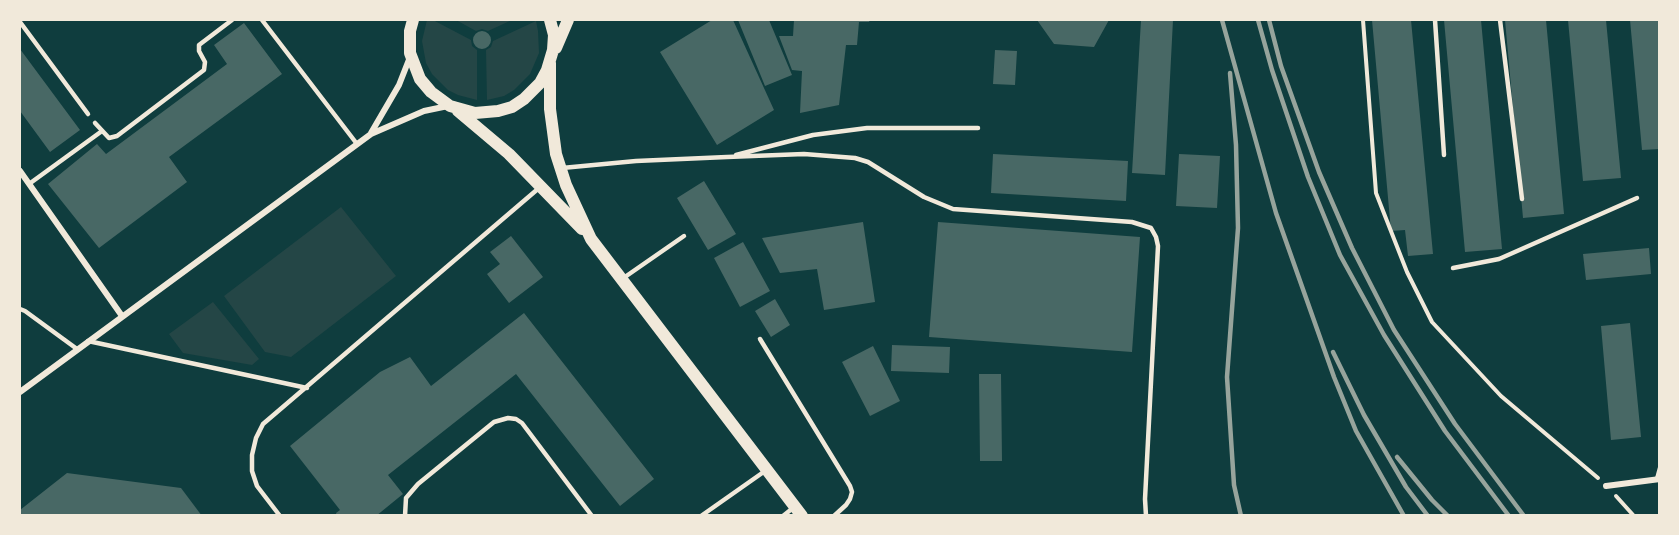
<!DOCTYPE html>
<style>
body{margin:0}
#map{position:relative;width:1679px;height:535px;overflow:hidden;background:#0f3d3e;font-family:"Alegreya Sans",sans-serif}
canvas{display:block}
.frame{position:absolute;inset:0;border:21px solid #f1e9da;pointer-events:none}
</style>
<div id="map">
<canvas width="1679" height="535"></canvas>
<div class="frame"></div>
</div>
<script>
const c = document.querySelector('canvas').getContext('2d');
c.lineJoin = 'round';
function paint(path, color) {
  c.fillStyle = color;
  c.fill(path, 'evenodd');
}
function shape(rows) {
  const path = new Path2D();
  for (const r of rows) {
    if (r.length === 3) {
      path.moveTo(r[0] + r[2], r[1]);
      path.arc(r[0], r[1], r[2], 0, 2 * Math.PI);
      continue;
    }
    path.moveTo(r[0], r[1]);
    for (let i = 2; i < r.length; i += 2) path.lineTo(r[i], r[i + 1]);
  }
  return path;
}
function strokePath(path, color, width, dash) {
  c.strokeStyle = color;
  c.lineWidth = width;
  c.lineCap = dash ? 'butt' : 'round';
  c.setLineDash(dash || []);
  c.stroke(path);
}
const green = shape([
 [427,20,433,20,471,40,472,46,477,50,477,100,458,95,448,90,432,74,426,63,422,41],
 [456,20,512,20,488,31,482,29,476,31],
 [536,21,538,31,539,53,530,74,514,90,504,96,487,100,486,50,491,47,493,41],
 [341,207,396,276,291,357,265,352,224,296],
 [213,302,259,359,252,365,183,353,169,334]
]);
const building = shape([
 [712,20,733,20,774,110,717,145,660,52],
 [738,20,769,20,792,75,765,86],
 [794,20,870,20,869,22,859,22,857,45,846,45,839,105,800,113,802,71,792,70,779,36,793,36],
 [1037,20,1109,20,1094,47,1054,44],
 [1141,20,1173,20,1165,175,1132,173],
 [1372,20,1411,20,1433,254,1408,256,1405,230,1391,231],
 [1444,20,1481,20,1502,249,1465,252],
 [1505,20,1546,20,1564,214,1523,218],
 [1568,20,1606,20,1621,178,1583,181],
 [1630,20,1660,20,1660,149,1642,150],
 [244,23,282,74,169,157,187,182,99,248,48,184,97,144,106,154,227,64,214,45],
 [482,40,9],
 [20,49,80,130,50,152,20,111],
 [995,50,1017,51,1015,85,993,84],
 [993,154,1128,161,1126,201,991,193],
 [1179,154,1220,156,1217,208,1176,206],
 [704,181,736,234,708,250,677,198],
 [863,222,875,302,824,310,817,269,780,273,762,238],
 [938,222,1140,237,1132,352,929,337],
 [511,236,543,277,509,303,487,274,500,264,490,252],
 [743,242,770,291,740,307,714,258],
 [1649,248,1651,274,1586,280,1583,254],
 [775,299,790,325,771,337,755,311],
 [524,313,654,479,620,506,516,374,388,475,403,494,376,516,337,516,336,513,340,510,290,446,380,372,410,357,431,386],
 [1630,323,1641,437,1611,440,1601,326],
 [892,345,950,347,949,373,891,371],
 [873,346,900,401,870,416,842,362],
 [979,374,1001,374,1002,461,980,461],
 [67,473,181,488,202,516,20,516,20,510]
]);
const path = shape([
 [1363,20,1376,193,1407,272,1432,322,1501,396,1598,478],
 [1616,496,1634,516]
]);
const service = shape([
 [262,20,357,144],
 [1435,20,1444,155],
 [1500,20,1522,199],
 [20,22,88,114],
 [95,123,109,138,117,136,204,70,205,62,199,51,199,45,232,20],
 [736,155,813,135,867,128,978,128],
 [727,157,804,154,855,158,868,162,924,197,953,209,1132,222,1151,228,1156,237,1158,246,1145,499,1146,516],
 [562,168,636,161,727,157],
 [29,184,102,131],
 [1453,268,1499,259,1637,198],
 [622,279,684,236],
 [20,309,25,311,77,349],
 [760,339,850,486,852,492,850,499,846,505,834,516],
 [88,341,307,388],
 [1657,479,1660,468],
 [280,516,257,486,252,471,252,455,256,438,263,424,539,188],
 [405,516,406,498,418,484,494,422,508,418,516,419,522,423,592,516],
 [701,516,765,471],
 [783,516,793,508]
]);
const minor = shape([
 [371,133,399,85,410,57],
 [20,171,122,316],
 [20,392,371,134,424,111,448,106],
 [1606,486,1660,479]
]);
const secondary = shape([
 [413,20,410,31,410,53,420,79,431,92,450,106,475,113,498,111,512,107,524,99,540,83,547,70,553,50,554,35,550,20],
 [556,48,568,20],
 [550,63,550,109,556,154,566,185,591,239,802,516],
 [458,111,509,154,582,229]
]);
const rail = shape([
 [1222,20,1276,213,1334,377,1356,431,1404,516],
 [1258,20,1272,70,1308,177,1340,255,1384,335,1445,431,1509,516],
 [1269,20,1281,66,1319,172,1352,248,1394,330,1455,424,1524,516],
 [1230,73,1236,145,1238,228,1227,377,1234,485,1241,516],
 [1333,352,1364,415,1406,487,1428,516],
 [1397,457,1432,500,1448,516]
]);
paint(green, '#244646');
paint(building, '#486865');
strokePath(path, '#f1e9da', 4);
strokePath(service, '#f1e9da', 4.5);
strokePath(minor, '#f1e9da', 6);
strokePath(secondary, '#f1e9da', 12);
strokePath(rail, '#97a49c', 4.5);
</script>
